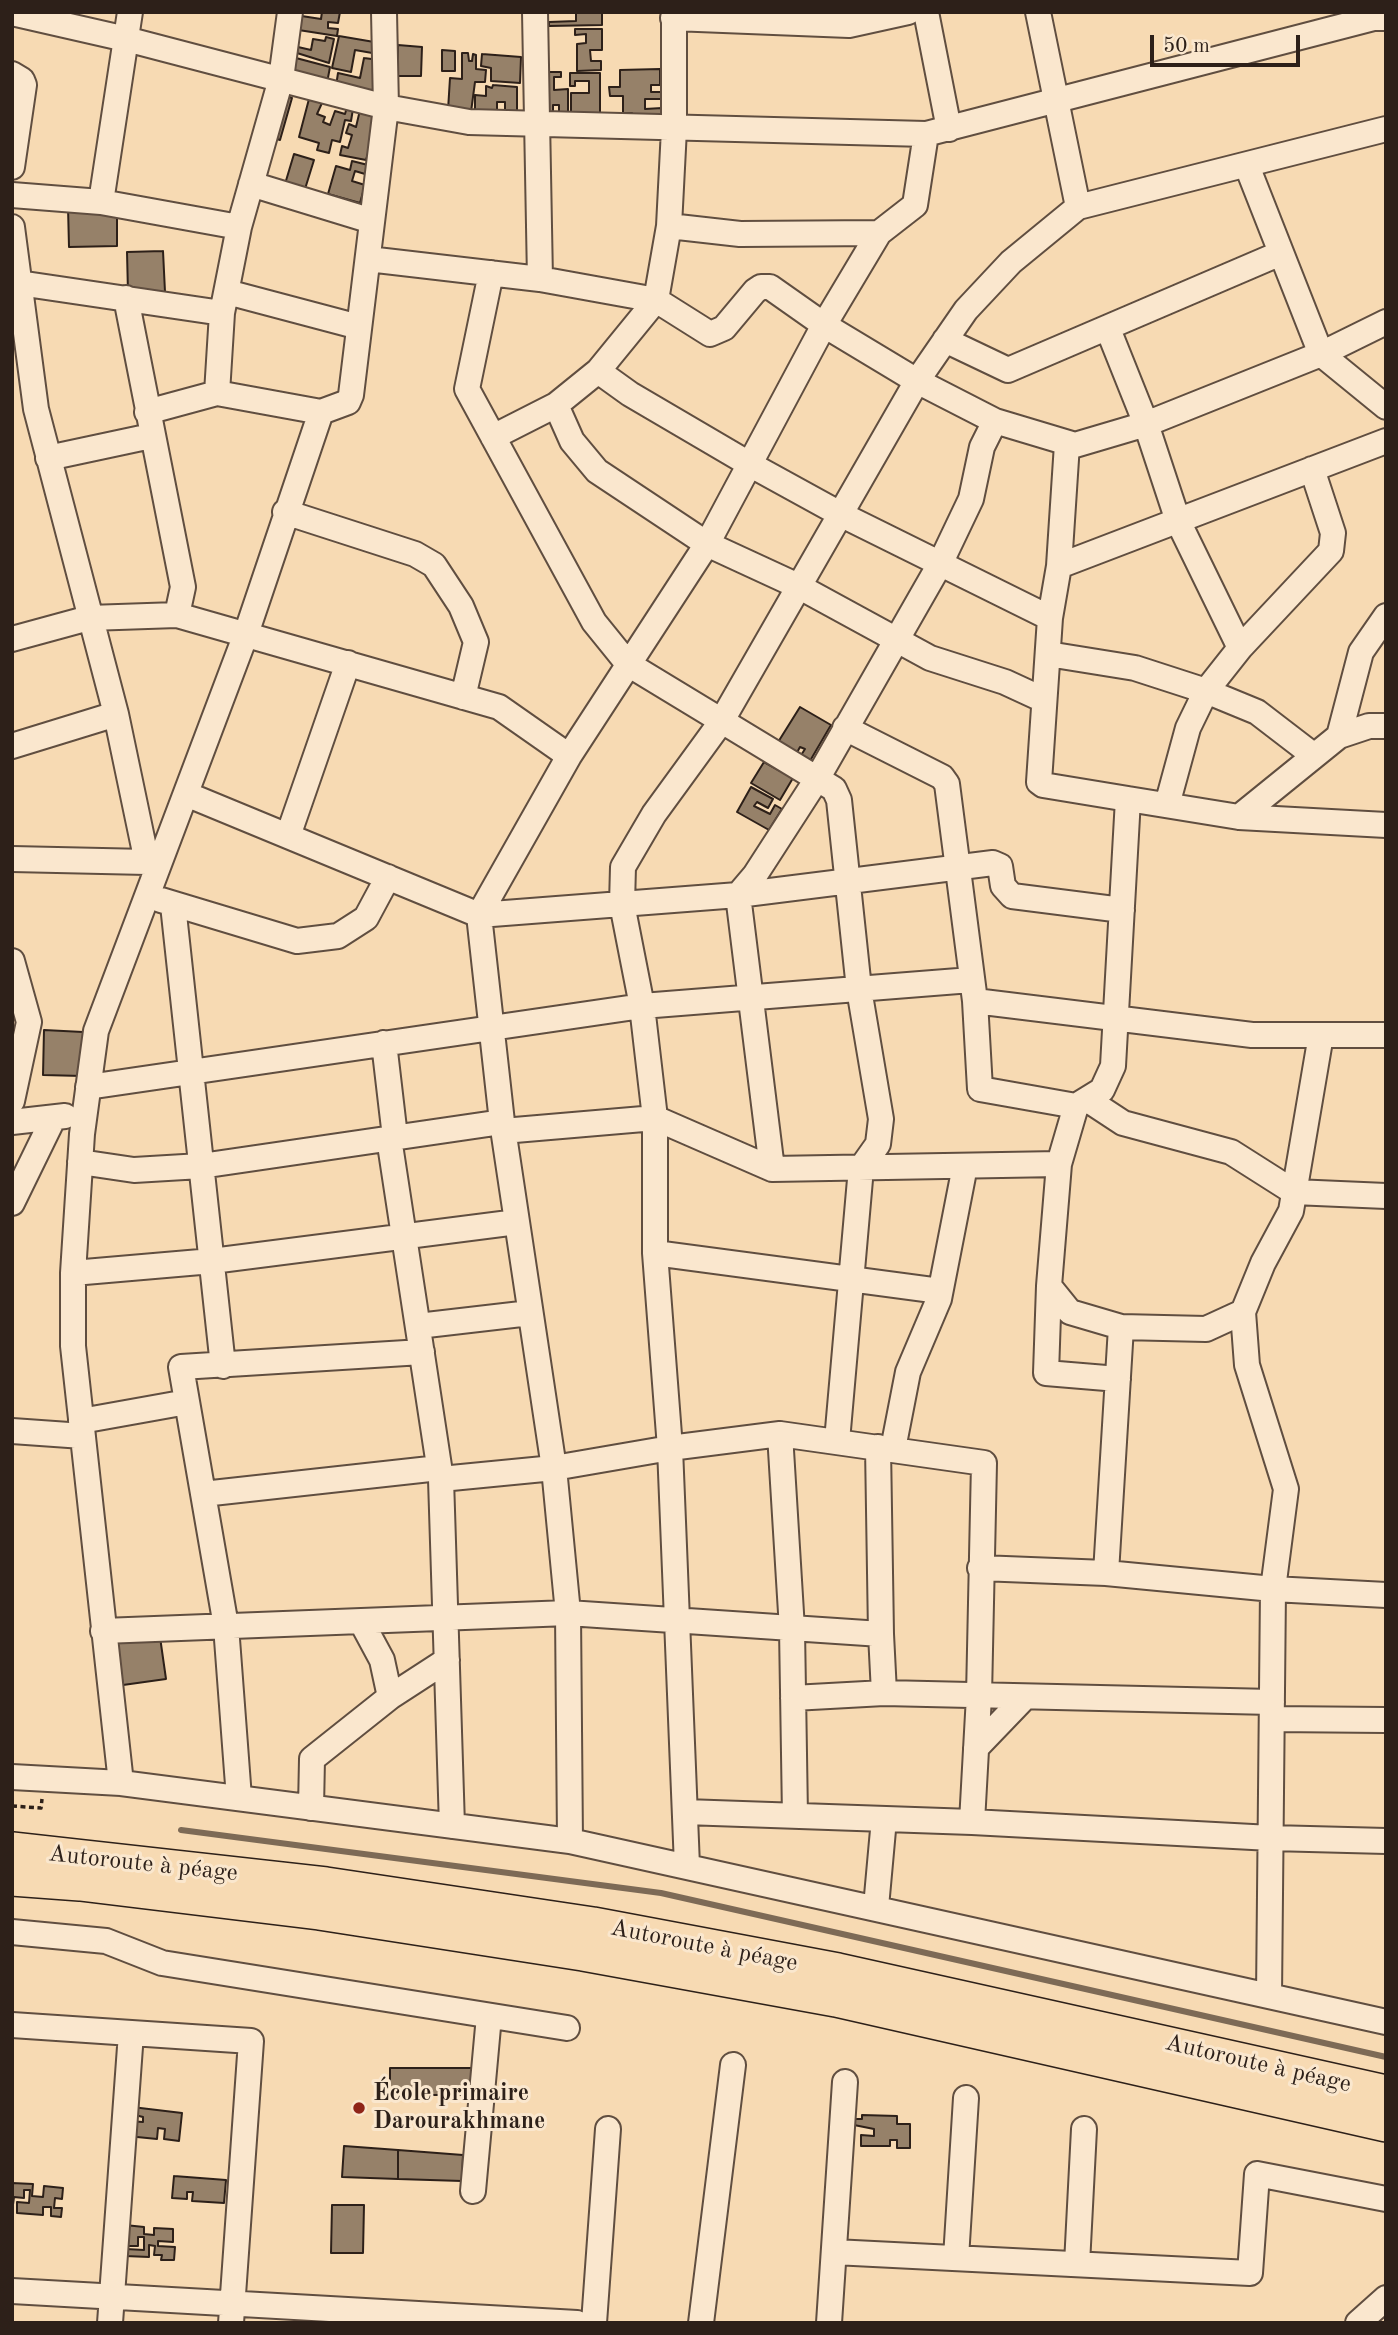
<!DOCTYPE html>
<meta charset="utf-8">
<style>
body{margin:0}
#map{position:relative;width:1398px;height:2335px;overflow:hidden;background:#f7dab3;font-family:"Old Standard TT",serif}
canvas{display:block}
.frame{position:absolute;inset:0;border:14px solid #2d2019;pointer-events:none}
.scale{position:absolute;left:1150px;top:35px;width:150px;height:32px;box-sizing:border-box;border:4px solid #2d2019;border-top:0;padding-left:9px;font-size:21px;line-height:24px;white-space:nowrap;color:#2d2019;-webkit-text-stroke:5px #fae7ce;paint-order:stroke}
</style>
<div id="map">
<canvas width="1398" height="2335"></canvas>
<div class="frame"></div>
<div class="scale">50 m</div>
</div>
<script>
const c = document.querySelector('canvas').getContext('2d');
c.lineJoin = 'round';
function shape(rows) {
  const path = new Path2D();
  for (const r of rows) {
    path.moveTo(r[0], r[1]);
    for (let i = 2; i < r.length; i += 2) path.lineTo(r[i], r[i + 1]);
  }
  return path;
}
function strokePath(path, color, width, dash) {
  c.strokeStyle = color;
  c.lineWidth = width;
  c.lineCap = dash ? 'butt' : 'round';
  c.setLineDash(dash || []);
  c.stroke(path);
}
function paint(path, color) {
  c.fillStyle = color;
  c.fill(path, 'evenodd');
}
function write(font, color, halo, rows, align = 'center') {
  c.font = font + ' "Old Standard TT",serif';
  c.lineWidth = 6;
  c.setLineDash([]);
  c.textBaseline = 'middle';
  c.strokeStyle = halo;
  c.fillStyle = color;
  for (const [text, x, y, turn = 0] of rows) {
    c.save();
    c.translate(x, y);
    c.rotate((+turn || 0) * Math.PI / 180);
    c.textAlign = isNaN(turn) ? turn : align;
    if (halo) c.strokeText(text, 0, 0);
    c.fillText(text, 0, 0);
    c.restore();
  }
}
const stream = shape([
 [181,1830,661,1893,1386,2057]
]);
const building = shape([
 [322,12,340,12,338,23,328,22,328,28,338,29,337,36,292,29,295,15,321,19,322,12],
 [576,12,602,12,602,25,549,26,549,22,576,21,576,12],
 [575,29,602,29,602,50,590,50,591,61,601,61,601,70,577,71,577,44,586,43,586,34,575,35,575,29],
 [339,36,380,43,378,54,355,50,351,72,332,68,339,36],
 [326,37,334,39,329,63,297,53,298,47,311,50,313,39,325,41,326,37],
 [398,45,422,47,421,76,398,76,398,45],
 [442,50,455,51,455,71,442,71,442,50],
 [462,53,468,53,469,61,472,61,473,54,476,55,476,69,486,70,485,82,475,82,471,112,448,110,450,78,462,79,462,53],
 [482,54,521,57,520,83,491,81,491,68,481,66,482,54],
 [296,58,330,67,327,83,286,72,289,61,296,63,296,58],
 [364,58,379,60,376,93,336,86,338,73,360,78,364,58],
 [660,69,660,85,651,85,651,92,661,92,662,99,645,99,645,109,662,108,662,119,632,119,632,113,623,113,623,96,610,96,609,87,620,87,620,70,660,69],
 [540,72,561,72,561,77,554,77,554,90,568,89,568,115,559,115,559,105,553,105,553,116,541,116,540,72],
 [570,73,600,73,600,119,571,119,571,93,589,93,589,81,575,81,575,86,570,86,570,73],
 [493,85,517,87,517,116,505,115,505,102,497,102,497,113,475,111,475,95,486,96,486,86,492,88,493,85],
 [280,94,292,98,280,140,268,136,280,94],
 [309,99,322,103,317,114,325,117,323,122,330,125,335,111,345,114,347,107,353,109,351,121,345,120,340,142,332,140,329,153,317,150,319,143,299,137,309,99],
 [360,110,379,116,366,160,340,155,342,146,348,148,352,135,346,133,349,124,356,127,360,110],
 [294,154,314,160,305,189,285,184,294,154],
 [352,161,368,165,365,174,355,171,352,181,365,185,360,203,328,194,336,166,350,170,352,161],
 [68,207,117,207,117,246,69,247,68,207],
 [163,251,165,292,128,293,127,252,163,251],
 [800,707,831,725,807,766,798,760,805,749,800,747,794,758,775,747,800,707],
 [764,762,793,778,780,800,751,783,764,762],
 [751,787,773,799,768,808,757,802,754,806,770,814,775,805,782,809,769,830,737,812,751,787],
 [44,1030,83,1032,82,1076,43,1075,44,1030],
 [159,1630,166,1679,123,1685,115,1637,159,1630],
 [390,2068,474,2068,474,2095,390,2095,390,2068],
 [132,2107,182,2113,179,2141,164,2139,165,2129,158,2128,157,2139,127,2136,128,2121,143,2122,143,2117,131,2114,132,2107],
 [862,2115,897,2116,897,2124,910,2124,910,2148,897,2148,897,2140,890,2140,890,2146,861,2146,861,2135,874,2136,874,2129,854,2125,855,2119,862,2119,862,2115],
 [344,2146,398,2150,398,2179,342,2177,344,2146],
 [398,2150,463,2155,462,2181,398,2179,398,2150],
 [174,2176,226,2180,224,2203,192,2201,193,2192,187,2192,187,2199,172,2198,174,2176],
 [12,2183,33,2184,32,2196,43,2197,44,2186,63,2188,62,2199,55,2198,54,2208,62,2208,61,2217,51,2216,51,2207,43,2207,43,2215,17,2213,17,2202,29,2203,30,2190,24,2190,24,2198,14,2197,12,2212,12,2183],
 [332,2205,364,2205,363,2253,331,2253,332,2205],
 [125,2225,144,2227,144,2234,154,2235,154,2228,173,2229,173,2242,158,2241,158,2246,175,2247,174,2260,161,2260,162,2255,154,2255,155,2246,149,2245,149,2257,125,2256,126,2249,144,2250,144,2237,138,2237,138,2246,124,2246,125,2225]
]);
const path = shape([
 [12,1806,41,1808,42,1799]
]);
const minor = shape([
 [535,12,540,279],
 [674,12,674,129,669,226,656,300,598,371,556,405,572,441,597,471,707,544,798,586,930,658,1005,682,1044,700],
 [926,12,949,129],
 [1038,12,1078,207],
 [12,13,126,39,386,107,469,122,926,134,1374,18,1386,18],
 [673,18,849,25,908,12],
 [12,74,22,80,24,85,12,167],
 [1247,166,1321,354,1386,407],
 [251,184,372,221],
 [12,195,101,202,239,227],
 [101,202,130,12],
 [669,226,740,234,879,233],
 [12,227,36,409,116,714,147,862],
 [368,259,540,279,656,300,710,334,724,328,755,291,761,287,770,287,824,325,917,381,995,421,1075,445,1146,424,1321,354,1386,322],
 [491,273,467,389,594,622,628,664,834,789,839,800,859,989,881,1119,878,1144,861,1168,837,1441],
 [12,282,222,313],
 [227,292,359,327],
 [126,298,183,587,177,615],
 [1108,329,1146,424,1178,521,1240,648],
 [945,340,1008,370,1281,253],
 [598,371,630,394,751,465,842,515,1050,618],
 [217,393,222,313,239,227,281,79,290,12],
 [147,412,217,393,321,412,348,402,351,395,386,107,384,12],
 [493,437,556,405],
 [48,458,151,436],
 [285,512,415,554,434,565,461,606,476,642,463,697],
 [1059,566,1067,444],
 [12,639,89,618,177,615,499,707,569,756],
 [1048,654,1135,668,1206,691,1257,712,1313,755],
 [845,728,942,777,947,784,975,1001,980,1089,1076,1106],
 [1339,736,1361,652,1386,616],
 [12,746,116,714],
 [186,794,479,915,738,895,993,863,1000,866,1003,886,1012,896,1122,910],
 [1128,799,1043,785,1039,782,1050,618,1059,566,1386,441],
 [1167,805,1188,728,1206,691,1240,648,1331,551,1333,533,1312,469],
 [1239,817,1339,736,1369,726,1386,726],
 [288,836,348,663],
 [12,859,147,862,157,869],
 [161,900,297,941,338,936,366,918,388,877],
 [173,905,223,1366],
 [12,961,29,1022,12,1101],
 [975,1001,1252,1035,1386,1035],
 [384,1043,395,1137],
 [88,1087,642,1006,971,980],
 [1088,1100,1123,1123,1231,1152,1294,1192,1386,1196],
 [12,1122,65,1116],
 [503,1131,655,1118,772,1169,1059,1164],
 [389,1138,441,1479,452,1826],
 [80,1162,134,1170,201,1166,502,1122],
 [772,1169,738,895,755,875,817,779,940,564,971,499,982,447,995,421],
 [12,1203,53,1119],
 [655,1253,940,1291],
 [73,1273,212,1261,517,1222],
 [1049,1286,1046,1373,1118,1379],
 [418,1326,530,1313],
 [1121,1327,1206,1329,1243,1312],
 [81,1421,187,1402],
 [12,1431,83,1436],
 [780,1434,792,1629,795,1816],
 [878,1447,881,1634],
 [893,1449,908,1372,939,1299,965,1166],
 [441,1479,554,1468,670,1448,780,1434,984,1463,979,1696,972,1822],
 [203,1494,439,1468],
 [980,1568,1106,1573,1273,1589,1386,1595],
 [1106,1573,1121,1327,1070,1312,1049,1286,1059,1164,1076,1106,1102,1090,1113,1066,1128,799,1239,817,1386,825],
 [361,1621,382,1660,390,1697],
 [103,1631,568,1613,881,1634,884,1693,793,1698],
 [884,1693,1272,1702],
 [1272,1719,1386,1720],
 [976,1748,1025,1697],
 [12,1777,121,1783,570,1841,1386,2022],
 [121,1783,73,1346,73,1273,82,1134,96,1031,246,634,321,412],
 [239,1798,226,1626,181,1367,422,1352],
 [311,1808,312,1759,390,1697,447,1660],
 [685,1812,972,1822,1271,1838,1386,1841],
 [570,1841,568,1613,554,1468,502,1122,479,915,569,756,707,544,824,325,879,233,915,205,926,134],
 [687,1866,670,1448,655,1253,655,1118,642,1006,622,904,623,867,654,814,721,722,917,381,966,310,1011,262,1078,207,1386,129],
 [876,1907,884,1819],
 [12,1932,106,1941,162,1963,567,2028],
 [1269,1996,1273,1589,1286,1489,1247,1365,1243,1312,1263,1263,1291,1211,1321,1035],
 [12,2025,251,2041,231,2323],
 [473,2191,489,2016],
 [834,2252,1250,2273,1257,2174,1386,2199],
 [956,2258,966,2098],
 [1077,2264,1084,2129],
 [12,2291,577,2323],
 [110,2323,131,2033],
 [594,2323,608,2129],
 [701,2323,733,2065],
 [829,2323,845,2082],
 [1358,2323,1386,2298]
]);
const highway = shape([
 [12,1850,326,1885,593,1925,838,1971,1386,2093],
 [12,1878,80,1883,319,1912,583,1953,836,1999,1386,2124]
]);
const markers = [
 [359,2108,7,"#8f2418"]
];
const streetNames = [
 ["Autoroute à péage",143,1864,6],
 ["Autoroute à péage",704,1946,11],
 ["Autoroute à péage",1258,2064,13]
];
const poiNames = [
 ["École primaire",373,2094],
 ["Darourakhmane",373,2122]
];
strokePath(stream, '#7d6a56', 6);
paint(building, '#968169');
strokePath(building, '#2d2019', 2);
strokePath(minor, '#604e40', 28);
strokePath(highway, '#2d2019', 38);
strokePath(path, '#2d2019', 3.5, [5, 3.5]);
strokePath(minor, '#fae7ce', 24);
strokePath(highway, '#f7dab3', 35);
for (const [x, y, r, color] of markers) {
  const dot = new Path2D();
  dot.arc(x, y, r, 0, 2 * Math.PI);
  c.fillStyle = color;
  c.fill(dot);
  strokePath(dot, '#fae7ce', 2.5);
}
write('24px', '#2d2019', '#fae7ce', streetNames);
write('bold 24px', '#2d2019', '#fae7ce', poiNames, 'left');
</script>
